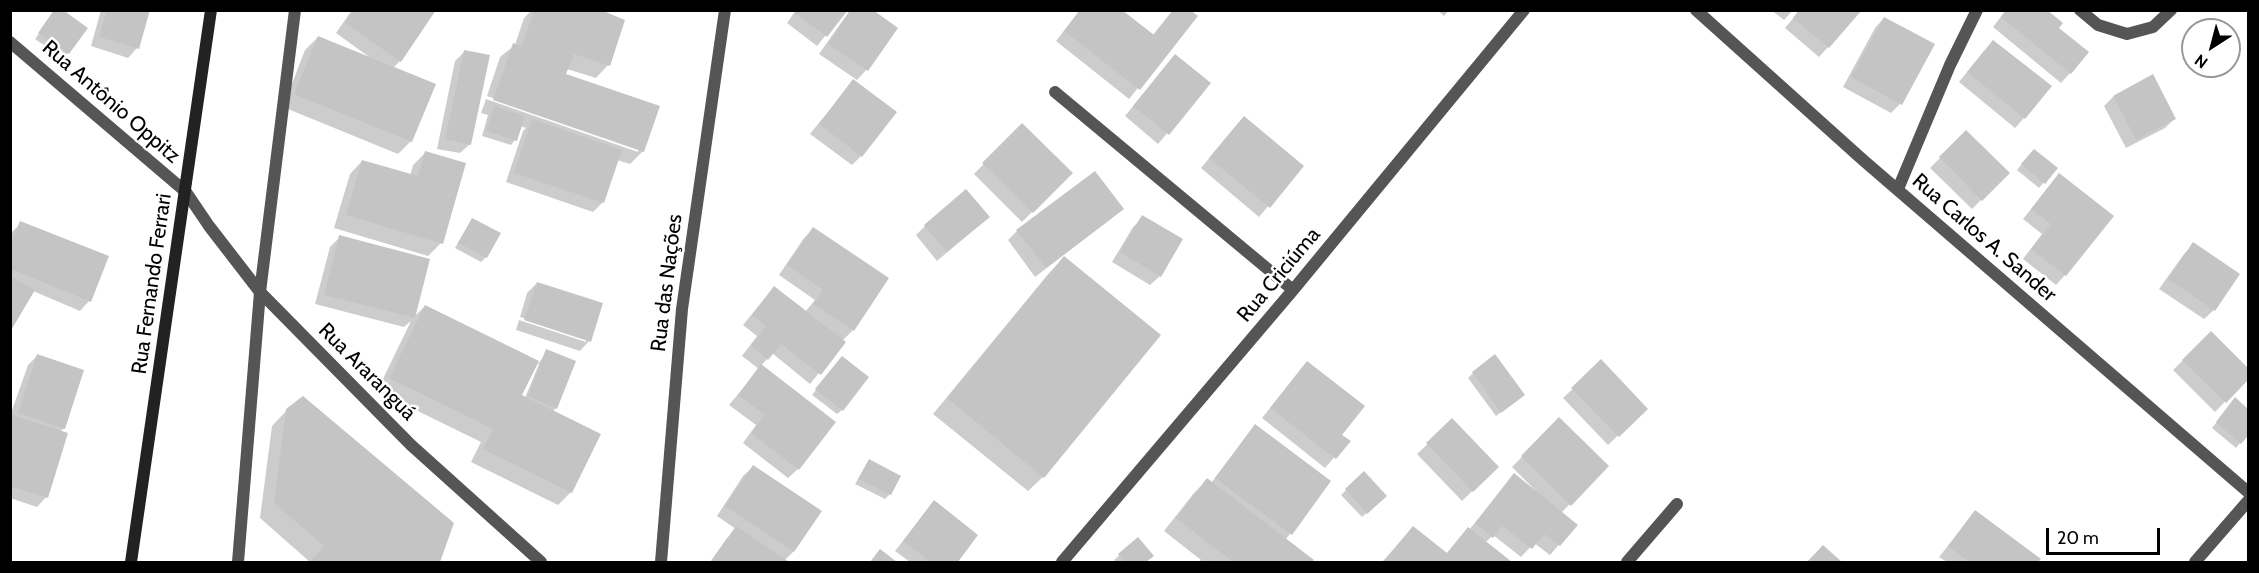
<!DOCTYPE html>
<meta charset="utf-8">
<style>
body{margin:0}
#map{position:relative;width:2259px;height:573px;overflow:hidden;background:#fff;font-family:Cabin,sans-serif}
canvas{display:block}
.frame{position:absolute;inset:0;border:12px solid #000;pointer-events:none}
.north{position:absolute;left:2181px;top:18px;width:60px;height:60px;box-sizing:border-box;background:#fff;border:2px solid #999;border-radius:50%;rotate:216deg;font-size:16px;font-weight:700;line-height:24px;text-align:center;color:#000}
.north::after{content:'';display:block;margin:auto;width:21px;height:27px;background:#000;clip-path:polygon(50% 0,100% 100%,50% 72%,0 100%)}
.scale{position:absolute;left:2046px;top:528px;width:114px;height:27px;box-sizing:border-box;border:3px solid #000;border-top:0;padding-left:8px;font-size:18px;line-height:21px;white-space:nowrap;color:#000;-webkit-text-stroke:4px #fff;paint-order:stroke}
</style>
<div id="map">
<canvas width="2259" height="573"></canvas>
<div class="frame"></div>
<div class="north">N</div>
<div class="scale">20 m</div>
</div>
<script>
const c = document.querySelector('canvas').getContext('2d');
c.lineJoin = 'round';
function paint(path, color) {
  c.fillStyle = color;
  c.fill(path, 'evenodd');
}
function shape(rows) {
  const path = new Path2D();
  for (const r of rows) {
    path.moveTo(r[0], r[1]);
    for (let i = 2; i < r.length; i += 2) path.lineTo(r[i], r[i + 1]);
  }
  return path;
}
function strokePath(path, color, width, dash) {
  c.strokeStyle = color;
  c.lineWidth = width;
  c.lineCap = dash ? 'butt' : 'round';
  c.setLineDash(dash || []);
  c.stroke(path);
}
function write(font, color, halo, rows, align = 'center') {
  c.font = font + ' Cabin,sans-serif';
  c.lineWidth = 5;
  c.setLineDash([]);
  c.textBaseline = 'middle';
  c.strokeStyle = halo;
  c.fillStyle = color;
  for (const [text, x, y, turn = 0] of rows) {
    c.save();
    c.translate(x, y);
    c.rotate((+turn || 0) * Math.PI / 180);
    c.textAlign = isNaN(turn) ? turn : align;
    if (halo) c.strokeText(text, 0, 0);
    c.fillText(text, 0, 0);
    c.restore();
  }
}
const shadow = shape([
 [101,10,148,10,137,48,128,58,91,46],
 [352,10,434,10,400,61,393,68,411,141,398,154,283,107,305,50,318,37,372,59,336,33],
 [532,10,599,10,608,65,596,78,567,69,565,75,643,151,630,164,617,160,602,203,593,212,506,182,523,131,526,128,520,126,515,140,511,145,482,136,488,115,481,113,486,99,638,152,638,148,487,96,500,57,515,45,524,18],
 [796,10,846,10,817,46,787,23],
 [850,10,870,10,896,28,866,70,857,80,819,54],
 [1080,10,1152,36,1173,10,1196,17,1129,99,1056,41],
 [1437,10,1449,10,1444,16],
 [1771,10,1793,10,1784,20],
 [1800,10,1828,47,1819,57,1785,28],
 [2006,10,2057,28,2070,73,2061,83,1993,27],
 [53,13,68,53,63,58,35,39],
 [1884,18,1900,104,1891,113,1843,87,1875,28],
 [465,51,470,144,460,153,437,149,455,61],
 [1984,51,2024,118,2015,128,1959,82],
 [1166,66,1209,84,1158,144,1125,116],
 [853,81,861,156,852,165,810,134],
 [2113,97,2174,119,2165,128,2126,148,2104,106],
 [1022,125,1071,173,1022,222,974,174],
 [1235,127,1302,166,1259,217,1201,168],
 [1966,132,2008,173,1972,209,1930,168],
 [426,152,441,243,428,256,334,228,350,174,362,161,410,176,413,165],
 [2029,155,2056,168,2039,188,2017,170],
 [2059,175,2065,275,2056,285,2023,259,2042,234,2023,219],
 [1122,209,1112,218,1035,277,1008,240,1017,231],
 [1143,217,1160,276,1150,285,1112,262,1133,227],
 [472,219,486,257,481,262,455,248],
 [21,223,89,301,80,311,33,291,10,329,10,234],
 [925,226,978,226,937,261,916,235],
 [813,229,887,279,853,330,842,341,844,342,810,384,772,353,761,366,798,469,788,478,743,443,756,425,729,405,759,369,742,356,757,336,743,325,765,298,774,288,805,312,815,300,779,275,804,238],
 [340,237,414,317,425,306,539,363,547,351,556,408,552,412,571,492,558,505,471,462,481,442,377,391,411,321,404,327,315,304,330,247],
 [537,363,539,364,525,398,520,396],
 [2194,244,2214,310,2204,319,2159,289,2184,254],
 [1064,258,1043,477,1028,491,933,414,1049,273],
 [537,283,589,341,580,351,516,330,519,320,586,342,586,339,520,317,527,293],
 [2211,333,2248,370,2248,378,2215,412,2173,370],
 [37,356,64,428,60,432,46,497,37,507,10,498,10,416,28,365],
 [838,362,842,410,837,414,812,395],
 [1601,362,1646,409,1608,445,1563,398],
 [1298,373,1340,435,1348,441,1325,468,1262,418],
 [1473,373,1523,395,1496,416,1468,378],
 [2231,404,2247,409,2248,408,2248,433,2236,448,2212,428],
 [287,410,452,524,438,562,310,562,260,518,272,426],
 [1559,419,1607,466,1561,513,1576,525,1550,555,1534,543,1521,557,1493,535,1485,543,1509,562,1382,562,1413,528,1446,554,1469,530,1514,475,1534,491,1535,490,1512,467],
 [1452,421,1497,467,1462,501,1417,454],
 [1255,426,1290,534,1285,540,1311,560,1310,562,1198,562,1201,560,1164,531,1194,493,1207,480,1211,483],
 [869,461,890,494,885,499,855,484],
 [753,467,820,511,793,552,784,561,786,562,710,562,727,538,736,529,717,516,743,476],
 [1346,490,1380,501,1362,517,1341,495],
 [934,502,976,536,956,562,910,562,895,551],
 [1975,512,2038,559,2036,562,1947,562,1939,557],
 [1138,539,1152,556,1145,562,1116,562,1114,560]
]);
const building = shape([
 [54,10,63,10,88,28,69,54,38,33],
 [107,10,150,10,139,49,99,37],
 [353,10,436,10,401,62,345,23],
 [534,10,601,10,625,20,610,66,574,54,566,74,660,106,644,152,493,100,513,43,522,46],
 [797,10,848,10,827,37,795,13],
 [851,10,873,10,898,28,868,71,828,44],
 [1080,10,1122,10,1154,35,1173,10,1190,10,1198,16,1140,90,1064,31],
 [1799,10,1862,10,1829,48,1793,18],
 [2006,10,2047,10,2063,23,2059,28,2089,52,2071,74,2001,17],
 [1884,17,1935,44,1902,105,1851,77],
 [318,36,436,84,412,142,294,94],
 [1993,40,2052,86,2025,119,1967,72],
 [464,50,490,55,471,145,445,139],
 [1175,54,1211,83,1169,135,1133,106],
 [2153,74,2176,119,2136,140,2113,96],
 [853,79,897,112,862,157,819,124],
 [494,106,525,116,517,141,486,131],
 [1244,116,1304,166,1270,208,1209,158],
 [532,119,622,150,604,203,514,173],
 [1022,123,1073,173,1033,213,982,163],
 [1966,130,2010,173,1982,201,1939,157],
 [2034,149,2058,168,2045,184,2021,164],
 [425,151,466,163,443,244,346,215,362,160,418,176],
 [1095,171,1124,209,1046,268,1016,230],
 [2059,173,2114,216,2066,276,2031,249,2051,224,2031,209],
 [966,189,990,217,947,252,924,225],
 [1142,215,1183,239,1161,277,1120,252],
 [472,218,501,233,487,258,458,243],
 [20,221,109,256,91,302,10,269,10,246],
 [813,227,889,278,854,331,813,304,823,290,787,265],
 [339,235,430,259,415,318,324,295],
 [2193,242,2240,274,2215,311,2168,279],
 [1064,256,1161,335,1044,478,947,398],
 [10,276,35,290,10,332],
 [537,282,603,303,591,342,524,320],
 [774,286,846,342,821,375,781,344,768,360,751,346,766,326,752,315],
 [425,305,539,361,522,395,601,434,572,493,483,449,493,429,389,378],
 [2211,331,2248,368,2248,380,2226,403,2182,360],
 [546,349,576,361,557,409,528,396],
 [37,354,84,370,65,429,18,413],
 [1495,354,1525,395,1501,413,1472,372],
 [842,356,869,377,843,411,815,389],
 [1601,359,1648,409,1619,437,1571,388],
 [1307,361,1365,406,1342,435,1351,441,1336,459,1270,408],
 [761,364,836,422,799,470,751,433,765,415,738,395],
 [303,396,454,523,440,562,310,562,324,546,274,503,286,409],
 [2235,397,2248,409,2248,436,2241,444,2216,422],
 [10,414,68,433,48,498,10,486],
 [1559,417,1609,466,1571,506,1521,456],
 [1452,418,1499,467,1473,492,1426,443],
 [1255,424,1331,481,1292,535,1215,478],
 [869,459,901,476,891,495,858,479],
 [753,465,822,511,794,552,725,506],
 [1364,471,1387,496,1367,514,1345,489],
 [1514,473,1578,525,1560,546,1544,534,1532,549,1502,526,1493,538,1475,523],
 [1207,478,1314,560,1312,562,1233,562,1176,518],
 [934,500,978,535,958,562,931,562,903,541],
 [1975,510,2041,559,2038,562,1969,562,1948,546],
 [736,526,789,562,711,562],
 [1413,526,1447,553,1468,527,1512,562,1383,562],
 [1138,537,1154,556,1146,562,1124,562,1118,554],
 [1823,545,1842,562,1807,562],
 [880,549,897,562,870,562]
]);
const service = shape([
 [238,562,260,292,295,10]
]);
const minor = shape([
 [1696,10,1863,160,2248,492],
 [2080,10,2098,25,2127,34,2153,27,2171,10],
 [1055,92,1293,290],
 [1898,189,1950,65,1977,10],
 [661,562,682,309,725,10],
 [1062,562,1293,290,1524,10],
 [1627,562,1677,504],
 [2195,562,2248,501]
]);
const tertiary = shape([
 [10,42,186,192,209,226,260,292,411,445,541,562]
]);
const secondary = shape([
 [131,562,211,10]
]);
const streetNames = [
 ["Rua Antônio Oppitz",111,102,41],
 ["Rua Carlos A. Sander",1984,238,41],
 ["Rua Criciúma",1279,275,-50],
 ["Rua das Nações",667,283,-83],
 ["Rua Fernando Ferrari",152,284,-82],
 ["Rua Araranguá",367,372,45]
];
paint(shadow, '#0003');
paint(building, '#c4c4c4');
strokePath(service, '#555', 12);
strokePath(minor, '#555', 12);
strokePath(tertiary, '#555', 12);
strokePath(secondary, '#222', 12);
write('21px', '#000', '#fff', streetNames);
</script>
